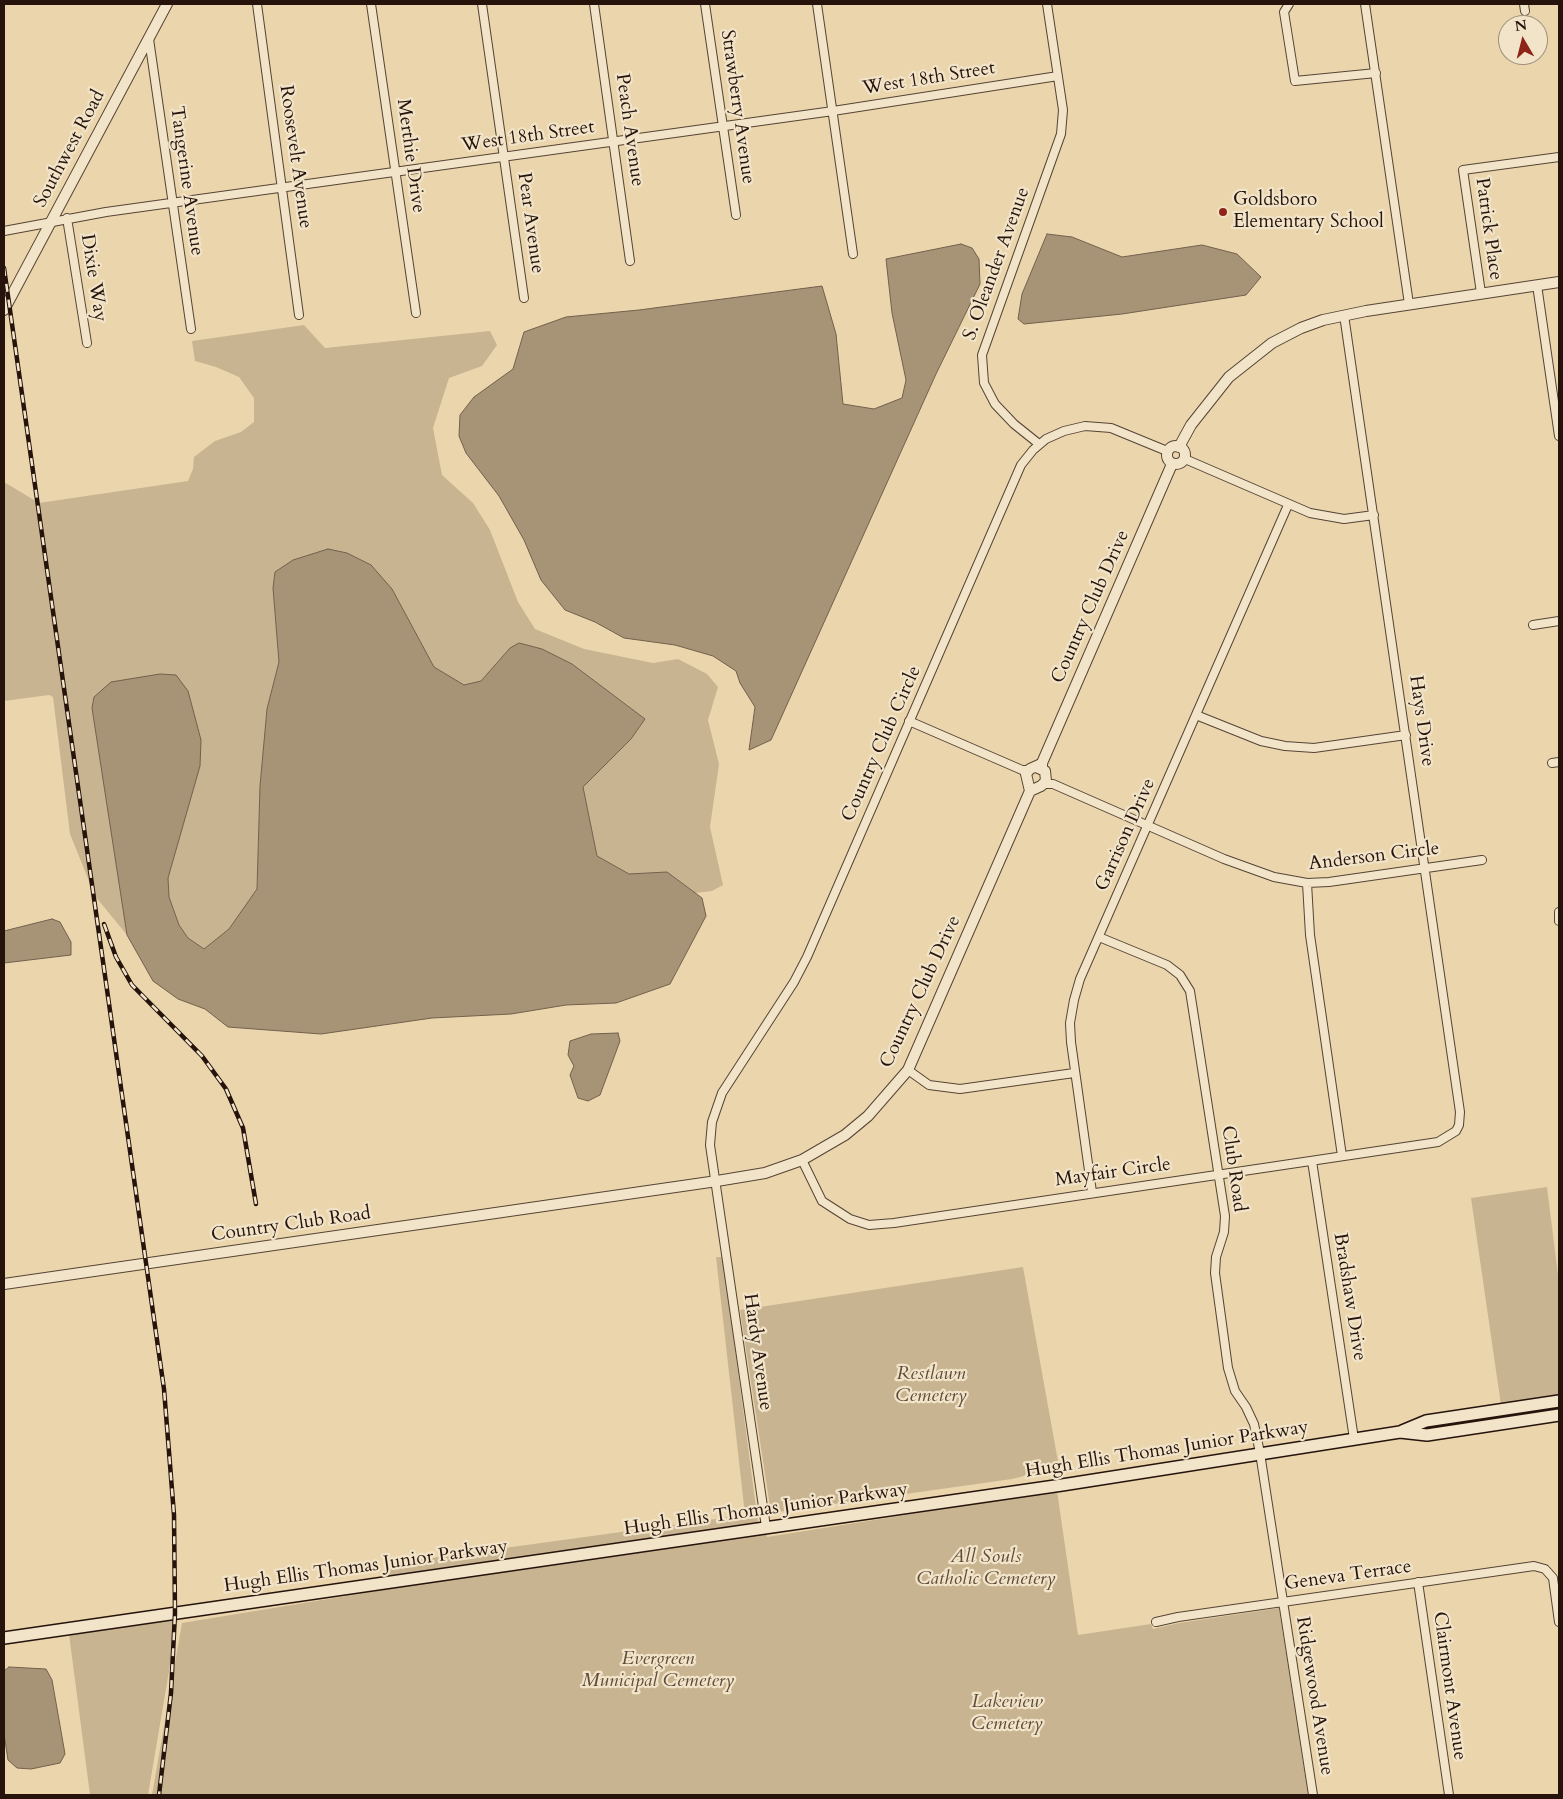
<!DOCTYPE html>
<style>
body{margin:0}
#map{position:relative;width:1563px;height:1799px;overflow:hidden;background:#ead5ac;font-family:Cardo,serif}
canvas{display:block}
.frame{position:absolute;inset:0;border:5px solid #25130c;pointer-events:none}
.north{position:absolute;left:1498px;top:15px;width:50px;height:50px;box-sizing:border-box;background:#f1e4c9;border:1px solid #9f907d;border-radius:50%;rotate:352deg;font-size:14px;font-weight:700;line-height:20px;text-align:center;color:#25130c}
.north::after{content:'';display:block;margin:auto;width:18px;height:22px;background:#8f2418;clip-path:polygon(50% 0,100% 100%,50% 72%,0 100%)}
</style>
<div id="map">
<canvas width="1563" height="1799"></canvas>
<div class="frame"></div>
<div class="north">N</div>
</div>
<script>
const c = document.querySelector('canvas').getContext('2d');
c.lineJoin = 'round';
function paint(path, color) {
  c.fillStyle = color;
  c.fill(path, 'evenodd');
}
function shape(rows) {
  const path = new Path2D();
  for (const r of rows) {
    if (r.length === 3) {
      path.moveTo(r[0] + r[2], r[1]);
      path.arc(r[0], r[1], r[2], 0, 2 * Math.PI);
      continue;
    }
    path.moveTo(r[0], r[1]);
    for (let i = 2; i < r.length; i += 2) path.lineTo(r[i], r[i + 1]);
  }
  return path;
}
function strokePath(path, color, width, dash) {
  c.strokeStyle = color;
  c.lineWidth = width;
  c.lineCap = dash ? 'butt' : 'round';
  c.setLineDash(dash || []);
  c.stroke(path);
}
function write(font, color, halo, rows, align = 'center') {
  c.font = font + ' Cardo,serif';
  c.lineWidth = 4.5;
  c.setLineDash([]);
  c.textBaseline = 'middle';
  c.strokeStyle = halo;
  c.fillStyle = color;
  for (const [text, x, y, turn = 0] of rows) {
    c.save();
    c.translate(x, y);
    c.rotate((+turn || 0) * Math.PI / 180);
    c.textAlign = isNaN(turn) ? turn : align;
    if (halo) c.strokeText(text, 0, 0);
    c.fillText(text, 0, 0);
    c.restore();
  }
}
const green = shape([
 [304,325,325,348,490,331,497,345,482,366,449,378,433,428,442,475,473,503,490,530,518,602,535,629,584,649,653,663,678,659,707,674,718,687,708,720,719,764,710,827,723,885,712,891,695,893,667,872,629,874,597,856,583,787,631,739,645,719,572,664,510,648,481,681,464,686,434,667,392,589,275,572,273,588,279,662,267,709,260,786,257,889,229,929,204,949,188,938,179,925,169,897,168,878,182,822,94,697,92,708,127,935,95,896,70,834,53,697,49,695,4,701,4,482,39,503,188,481,193,469,194,457,215,441,241,432,254,422,254,398,239,377,216,367,195,361,192,341],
 [1547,1187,1559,1283,1559,1406,1502,1412,1471,1198],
 [716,1257,723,1257,758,1523,381,1577,388,1564,745,1515],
 [1023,1267,1059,1467,1012,1479,771,1513,740,1310],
 [1057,1491,1078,1635,1151,1624,1153,1629,1179,1623,1279,1608,1308,1795,152,1795,182,1623,766,1527,767,1537],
 [178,1618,148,1795,90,1795,69,1634]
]);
const water = shape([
 [1047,234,1072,237,1122,257,1202,245,1237,254,1261,277,1246,295,1122,314,1024,324,1018,319,1022,294,1047,234],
 [961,244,972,248,979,259,980,284,936,374,771,740,749,750,755,707,740,683,736,671,713,656,675,645,624,638,595,622,565,610,541,580,524,540,499,496,466,453,459,436,460,415,474,397,513,369,524,332,566,317,639,310,822,286,836,334,843,404,874,409,902,398,906,380,892,313,886,259,961,244],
 [328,549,347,553,371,565,392,589,434,667,464,685,481,681,510,648,519,643,542,649,572,664,645,719,631,739,583,787,597,856,629,874,667,872,702,898,706,916,670,984,616,1003,566,1005,511,1014,432,1018,321,1034,228,1027,205,1009,178,999,153,981,127,935,92,708,94,697,111,682,160,674,176,675,188,691,201,740,200,766,168,878,169,897,179,925,188,938,204,949,229,929,257,889,260,786,267,709,279,662,273,588,275,572,293,560,328,549],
 [52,919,60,922,71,942,71,955,4,963,4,931,52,919],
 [618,1033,620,1041,600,1095,588,1101,578,1098,570,1075,574,1066,568,1055,570,1041,591,1034,618,1033],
 [9,1667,46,1669,52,1680,65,1754,60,1763,31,1769,17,1768,8,1760,4,1734,4,1671,9,1667]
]);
const minor = shape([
 [257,4,299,315],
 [371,4,416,313],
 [482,4,524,298],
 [594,4,630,261],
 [705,4,736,215],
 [817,4,853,254],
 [1289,4,1284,12,1295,81,1376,73],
 [1365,4,1409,304],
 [1524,4,1525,11],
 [149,39,191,329],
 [67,218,87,343],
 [4,231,106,212,833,111,1058,76],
 [1537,285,1559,436],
 [1481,293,1463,170,1559,157],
 [1039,444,1014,424,995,404,984,383,982,355,1061,134,1063,110,1047,4],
 [1185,459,1310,513,1344,519,1374,515],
 [1533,625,1559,621],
 [1196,715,1261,741,1285,746,1314,748,1406,735],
 [909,721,1022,770,1028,770],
 [1552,763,1559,762],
 [1044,784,1053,784,1224,859,1274,877,1307,883,1329,882,1482,860],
 [1307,883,1310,935,1342,1156],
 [1559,912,1559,921],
 [1099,937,1167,965,1180,975,1190,991,1225,1216,1224,1232,1216,1257,1215,1273,1228,1368,1235,1391,1246,1407,1254,1424,1260,1453,1313,1795],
 [908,1070,929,1085,960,1089,1074,1073],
 [802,1160,822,1201,850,1219,869,1225,894,1223,1438,1142,1456,1131,1459,1125,1460,1112,1344,315],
 [1312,1161,1354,1439],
 [1092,1192,1071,1042,1070,1023,1074,1000,1080,979,1288,505],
 [766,1527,710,1145,712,1122,722,1093,794,982,807,957,1021,465,1033,450,1046,439,1064,431,1085,426,1111,428,1167,451],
 [1418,1582,1449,1795],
 [1156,1622,1178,1617,1534,1566,1545,1569,1553,1578,1559,1622]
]);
const tertiary = shape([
 [4,310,167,4],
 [1176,455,9],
 [1179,447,1191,425,1229,377,1272,343,1301,328,1323,320,1366,311,1559,282],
 [1042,769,1042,763,1172,464],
 [1030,791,1026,774,1030,769,1041,764],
 [4,1284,717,1181,765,1173,802,1160,845,1135,868,1116,908,1070,1030,791,1041,786,1046,781,1045,771,1036,767]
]);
const secondary = shape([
 [1402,1431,1426,1421,1559,1401],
 [4,1638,1062,1485,1400,1432,1427,1435,1559,1415]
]);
const rail = shape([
 [4,268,164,1389,174,1515,175,1613,171,1693,159,1795],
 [104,924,116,957,132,985,202,1056,226,1089,243,1128,256,1204]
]);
const markers = [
 [1223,212,5,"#8f2418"]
];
const streetNames = [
 ["West 18th Street",929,79,-9],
 ["Strawberry Avenue",737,107,82],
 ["Peach Avenue",629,130,82],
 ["West 18th Street",528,137,-8],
 ["Southwest Road",70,149,-62],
 ["Merthie Drive",410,156,82],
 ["Roosevelt Avenue",295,157,82],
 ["Tangerine Avenue",186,181,82],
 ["Pear Avenue",530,223,82],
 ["Patrick Place",1488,229,82],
 ["S. Oleander Avenue",997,264,-70],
 ["Dixie Way",93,278,81],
 ["Country Club Drive",1091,607,-66],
 ["Hays Drive",1421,721,82],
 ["Country Club Circle",882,744,-66],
 ["Garrison Drive",1126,835,-66],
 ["Anderson Circle",1374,857,-7],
 ["Country Club Drive",921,992,-65],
 ["Club Road",1233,1169,82],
 ["Mayfair Circle",1113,1173,-8],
 ["Country Club Road",291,1225,-8],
 ["Bradshaw Drive",1349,1297,81],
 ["Hardy Avenue",757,1352,82],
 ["Hugh Ellis Thomas Junior Parkway",1167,1450,-9],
 ["Hugh Ellis Thomas Junior Parkway",766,1510,-8],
 ["Hugh Ellis Thomas Junior Parkway",366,1567,-8],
 ["Geneva Terrace",1348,1576,-8],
 ["Clairmont Avenue",1449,1686,82],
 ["Ridgewood Avenue",1314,1696,81]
];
const poiNames = [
 ["Goldsboro",1233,201],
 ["Elementary School",1233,223]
];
const parkNames = [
 ["Restlawn",931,1375],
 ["Cemetery",931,1397],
 ["All Souls",986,1558],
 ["Catholic Cemetery",986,1580],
 ["Evergreen",658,1660],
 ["Municipal Cemetery",658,1682],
 ["Lakeview",1007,1703],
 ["Cemetery",1007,1725]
];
paint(green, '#c9b491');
paint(water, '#a79376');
strokePath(water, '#73604c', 1);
strokePath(minor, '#564434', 10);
strokePath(tertiary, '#564434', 12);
strokePath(secondary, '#25130c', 14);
strokePath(minor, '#f1e4c9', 8);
strokePath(tertiary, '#f1e4c9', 10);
strokePath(secondary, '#f1e4c9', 11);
strokePath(rail, '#25130c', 4.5);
strokePath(rail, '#f1e4c9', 2.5, [8]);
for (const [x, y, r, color] of markers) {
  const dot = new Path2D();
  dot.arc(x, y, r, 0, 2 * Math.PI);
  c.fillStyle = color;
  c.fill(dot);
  strokePath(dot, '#f1e4c9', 2);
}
write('19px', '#25130c', '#f1e4c9', streetNames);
write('19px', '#25130c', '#f1e4c9', poiNames, 'left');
write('italic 19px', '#5e4b3b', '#f1e4c9', parkNames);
</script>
